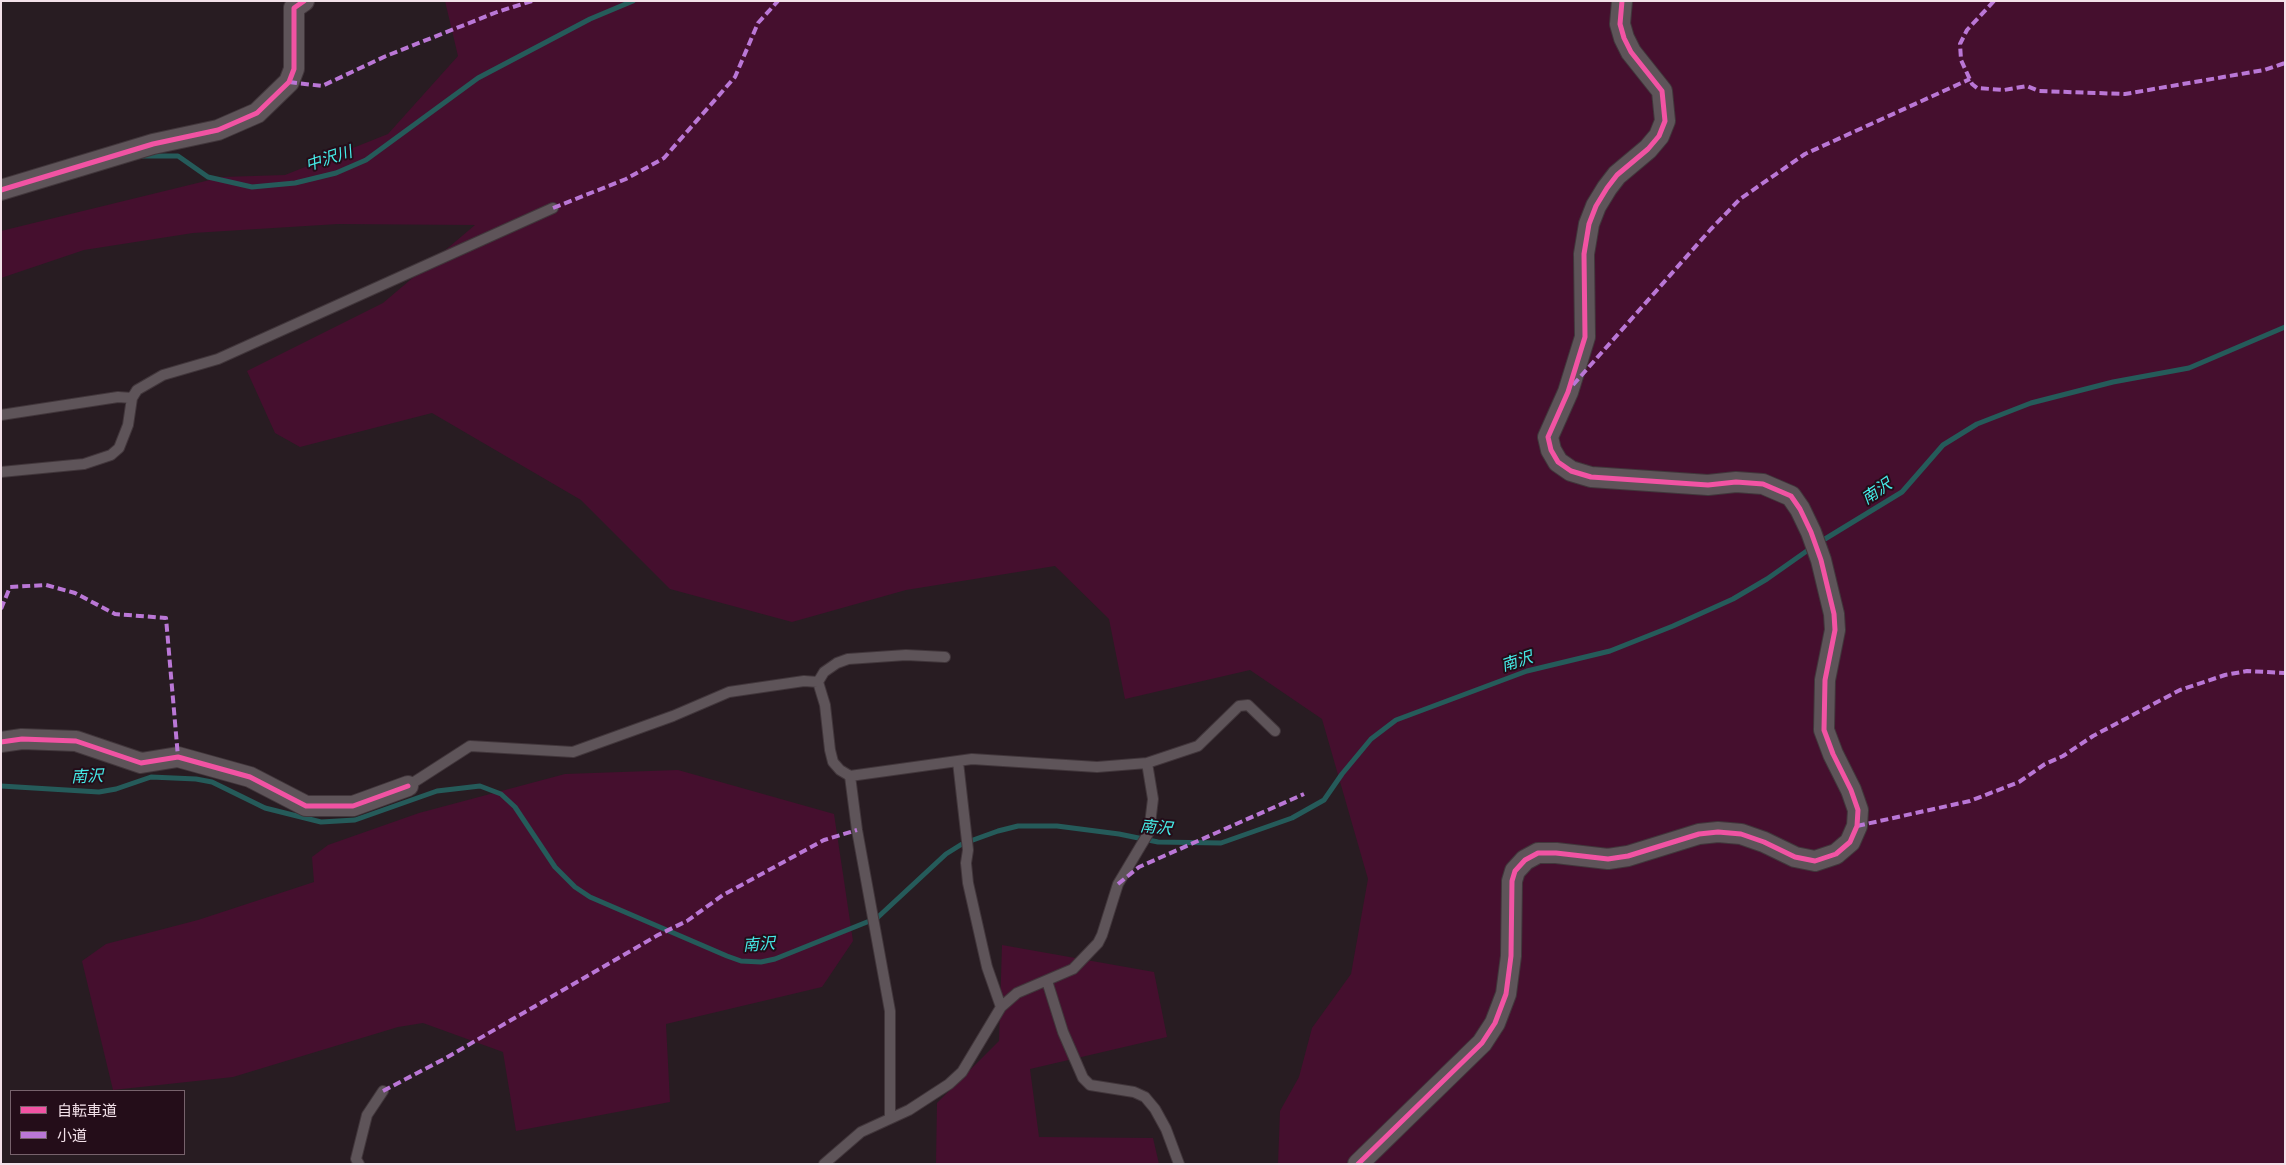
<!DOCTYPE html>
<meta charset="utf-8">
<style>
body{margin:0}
#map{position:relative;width:2286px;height:1165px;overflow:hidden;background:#281c22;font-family:"IBM Plex Sans","Noto Sans JP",sans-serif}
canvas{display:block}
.frame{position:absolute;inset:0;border:2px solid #f3e1e9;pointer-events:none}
.legend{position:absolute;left:10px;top:1090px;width:175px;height:65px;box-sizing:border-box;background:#240d19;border:1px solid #77626c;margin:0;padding:6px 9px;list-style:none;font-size:15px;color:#f3e1e9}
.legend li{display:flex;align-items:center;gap:10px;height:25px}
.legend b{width:25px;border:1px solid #77626c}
</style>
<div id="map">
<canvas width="2286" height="1165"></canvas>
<div class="frame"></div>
<ul class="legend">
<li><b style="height:6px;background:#f153a3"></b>自転車道</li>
<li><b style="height:6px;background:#ba77d6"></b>小道</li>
</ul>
</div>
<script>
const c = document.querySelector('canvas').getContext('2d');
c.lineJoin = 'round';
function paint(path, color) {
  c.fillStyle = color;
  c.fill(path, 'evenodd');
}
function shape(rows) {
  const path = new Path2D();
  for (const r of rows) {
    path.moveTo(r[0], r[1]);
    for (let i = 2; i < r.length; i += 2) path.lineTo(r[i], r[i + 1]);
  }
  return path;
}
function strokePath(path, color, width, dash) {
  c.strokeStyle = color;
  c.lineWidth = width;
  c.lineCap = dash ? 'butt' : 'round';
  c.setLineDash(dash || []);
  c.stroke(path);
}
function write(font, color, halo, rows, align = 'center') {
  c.font = font + ' "IBM Plex Sans","Noto Sans JP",sans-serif';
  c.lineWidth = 4;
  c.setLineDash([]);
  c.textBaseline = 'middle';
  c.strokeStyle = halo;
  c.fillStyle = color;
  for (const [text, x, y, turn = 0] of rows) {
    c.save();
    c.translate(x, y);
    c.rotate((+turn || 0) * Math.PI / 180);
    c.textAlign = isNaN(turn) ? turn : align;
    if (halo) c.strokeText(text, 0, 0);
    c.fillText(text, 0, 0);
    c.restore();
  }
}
const green = shape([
 [445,1,2285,1,2285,1164,1278,1164,1280,1111,1299,1077,1312,1028,1351,974,1368,879,1322,719,1250,670,1125,699,1109,619,1055,566,906,590,792,622,670,589,581,500,432,413,300,447,275,433,247,371,383,303,475,225,338,224,193,233,84,250,1,278,1,231,222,177,285,175,388,134,458,56],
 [678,770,834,814,853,941,822,987,666,1024,670,1102,516,1131,503,1052,423,1023,398,1027,233,1077,113,1090,82,961,106,944,198,920,314,882,312,857,328,845,419,813,565,774],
 [1002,945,1154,972,1167,1037,1030,1069,1039,1137,1153,1138,1159,1164,936,1164,937,1103,999,1041]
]);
const stream = shape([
 [143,156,178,156,208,177,252,187,295,183,336,173,366,160,478,78,590,19,633,1],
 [1820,542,1902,492,1943,445,1977,424,2031,403,2113,382,2189,368,2285,327],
 [1,786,99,792,116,789,151,777,196,779,212,782,265,808,321,822,355,820,437,791,480,786,501,794,515,807,555,867,575,887,590,897,727,956,741,961,761,962,775,959,877,918,946,854,962,844,998,831,1018,826,1057,826,1119,834,1158,842,1221,843,1292,818,1324,800,1342,774,1371,739,1396,720,1527,671,1610,651,1673,626,1733,599,1767,579,1811,548]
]);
const lane = shape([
 [1,415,118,397,132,398,137,390,163,375,218,359,553,208],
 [1,472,84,464,111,455,119,448,128,425,132,398],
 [945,657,906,655,848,659,837,663,824,672,818,682,825,705,830,750,833,762,840,770,850,776,972,759,1097,767,1147,763,1198,746,1239,706,1248,705,1275,731],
 [958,762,968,850,966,863,968,883,987,967,1001,1007],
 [850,776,857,830,890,1011,890,1118],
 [408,786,470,746,573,752,673,716,729,692,804,681,818,682],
 [1047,981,1063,1032,1083,1078,1090,1085,1134,1092,1145,1097,1155,1109,1166,1129,1179,1164],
 [359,1164,356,1159,367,1115,383,1091],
 [824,1164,861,1132,909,1110,949,1084,962,1072,1001,1007,1017,993,1073,969,1098,943,1102,935,1118,884,1149,832,1153,799,1147,763]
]);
const street = shape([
 [1,190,153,144,218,130,257,113,289,82,294,69,294,8,304,1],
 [1,742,22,739,76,741,141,763,178,757,250,777,306,806,353,806,408,786],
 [1358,1164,1482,1043,1495,1023,1506,994,1511,956,1512,881,1515,871,1525,860,1538,853,1556,853,1608,859,1628,856,1699,834,1718,832,1741,834,1764,842,1795,857,1815,861,1836,854,1850,842,1857,826,1858,810,1851,790,1833,754,1824,730,1825,680,1835,630,1834,614,1821,560,1811,532,1800,509,1791,496,1763,484,1736,482,1708,485,1591,477,1571,471,1558,462,1551,450,1548,437,1568,392,1585,337,1584,254,1589,224,1596,206,1607,188,1617,175,1648,149,1659,136,1665,121,1662,91,1631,52,1624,38,1620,24,1622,1]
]);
const quiet = shape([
 [1994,1,1967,30,1960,44,1961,60,1972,84,1977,88,2004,90,2027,86,2039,91,2125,94,2264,70,2285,63],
 [289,82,322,86,386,56,497,12,532,1],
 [553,208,626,179,664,158,735,77,758,23,778,1],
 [1573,385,1711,229,1740,199,1805,154,1970,79],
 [1,609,10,587,46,585,75,593,115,614,166,618,178,757],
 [1857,826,1970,801,2019,782,2045,764,2063,756,2093,736,2180,690,2225,675,2247,671,2285,673],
 [1118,884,1139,867,1304,794],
 [383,1091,444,1059,658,935,687,921,723,895,824,840,857,830]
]);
const cycleway = shape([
 [1,190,153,144,218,130,257,113,289,82,294,69,294,8,304,1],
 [1,742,22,739,76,741,141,763,178,757,250,777,306,806,353,806,408,786],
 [1358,1164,1482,1043,1495,1023,1506,994,1511,956,1512,881,1515,871,1525,860,1538,853,1556,853,1608,859,1628,856,1699,834,1718,832,1741,834,1764,842,1795,857,1815,861,1836,854,1850,842,1857,826,1858,810,1851,790,1833,754,1824,730,1825,680,1835,630,1834,614,1821,560,1811,532,1800,509,1791,496,1763,484,1736,482,1708,485,1591,477,1571,471,1558,462,1551,450,1548,437,1568,392,1585,337,1584,254,1589,224,1596,206,1607,188,1617,175,1648,149,1659,136,1665,121,1662,91,1631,52,1624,38,1620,24,1622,1]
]);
const waterNames = [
 ["中沢川",329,159,-18],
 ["南沢",1877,492,-34],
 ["南沢",1517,662,-18],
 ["南沢",87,777,-2],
 ["南沢",1156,828,6],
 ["南沢",759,945,-4]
];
paint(green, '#450f2e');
strokePath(stream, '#255b5a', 5);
strokePath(lane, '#41363b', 12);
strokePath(street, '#41363b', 22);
strokePath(lane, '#5e5459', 10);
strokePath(street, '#5e5459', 20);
strokePath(quiet, '#ba77d6', 4, [8, 4]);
strokePath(cycleway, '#f153a3', 5);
write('italic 16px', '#45ece8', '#240d19', waterNames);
</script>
